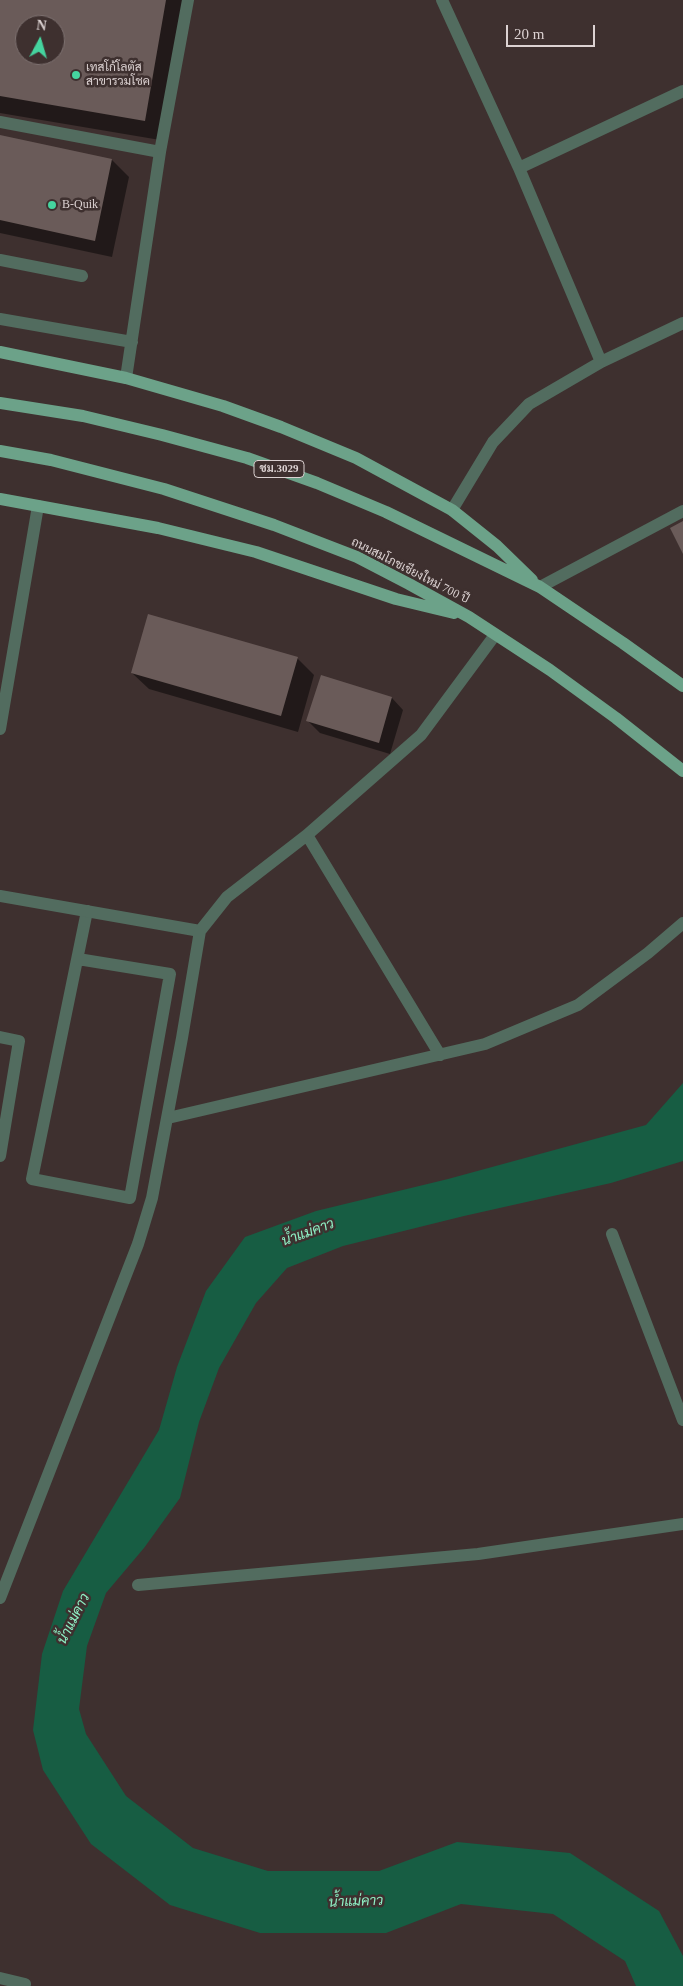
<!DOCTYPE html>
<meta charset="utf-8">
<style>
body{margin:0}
#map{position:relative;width:683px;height:1986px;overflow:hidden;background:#3e302f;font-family:"Times New Roman",serif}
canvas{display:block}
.north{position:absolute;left:15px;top:15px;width:50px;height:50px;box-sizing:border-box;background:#3e302f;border:1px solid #7d7170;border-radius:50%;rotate:6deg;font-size:14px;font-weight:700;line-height:20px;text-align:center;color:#dcd2d2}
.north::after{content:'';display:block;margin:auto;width:18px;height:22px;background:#45d49f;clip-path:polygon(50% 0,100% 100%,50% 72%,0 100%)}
.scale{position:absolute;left:506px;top:25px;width:89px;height:22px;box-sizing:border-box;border:2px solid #dcd2d2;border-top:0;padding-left:6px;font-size:15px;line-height:18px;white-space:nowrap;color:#dcd2d2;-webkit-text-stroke:4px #3e302f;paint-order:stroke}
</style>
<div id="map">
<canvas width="683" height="1986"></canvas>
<div class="north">N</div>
<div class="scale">20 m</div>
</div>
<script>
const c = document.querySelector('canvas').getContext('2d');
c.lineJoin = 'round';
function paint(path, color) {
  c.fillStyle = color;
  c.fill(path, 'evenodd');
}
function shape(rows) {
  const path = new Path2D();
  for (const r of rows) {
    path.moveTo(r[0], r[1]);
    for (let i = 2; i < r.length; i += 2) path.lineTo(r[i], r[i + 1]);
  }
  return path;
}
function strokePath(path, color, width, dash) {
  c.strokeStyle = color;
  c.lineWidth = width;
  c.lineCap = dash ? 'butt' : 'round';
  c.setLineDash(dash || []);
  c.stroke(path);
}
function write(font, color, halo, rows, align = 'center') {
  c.font = font + ' "Times New Roman",Sarabun,serif';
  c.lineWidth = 5;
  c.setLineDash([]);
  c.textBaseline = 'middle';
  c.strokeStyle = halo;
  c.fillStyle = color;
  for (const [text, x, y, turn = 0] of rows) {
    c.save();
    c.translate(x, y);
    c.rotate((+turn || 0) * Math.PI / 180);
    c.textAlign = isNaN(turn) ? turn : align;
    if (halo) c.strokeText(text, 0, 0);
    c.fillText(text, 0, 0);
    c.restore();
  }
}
const water = shape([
 [683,1083,683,1161,611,1183,464,1216,343,1246,287,1268,256,1303,219,1368,199,1422,180,1498,144,1548,106,1593,87,1646,79,1709,86,1734,126,1796,193,1848,268,1871,379,1871,457,1842,570,1853,659,1911,683,1956,683,1986,636,1986,625,1961,553,1914,461,1904,386,1933,260,1933,170,1905,91,1844,43,1770,33,1730,42,1654,63,1591,159,1430,177,1367,206,1291,245,1237,316,1211,448,1179,646,1125]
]);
const shadow = shape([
 [0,0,190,0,166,141,0,113],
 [25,25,55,25,55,55,25,55],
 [0,136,112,160,129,177,112,257,0,233],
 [297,658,314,675,298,732,149,689,132,673],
 [392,698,403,710,390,754,320,733,308,721]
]);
const building = shape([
 [0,0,166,0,145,121,0,96],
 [25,25,55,25,55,55,25,55],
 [0,135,112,159,95,241,0,220],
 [683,521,683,554,670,528],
 [148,614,298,657,281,716,131,673],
 [321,675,392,697,379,743,306,721]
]);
const service = shape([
 [0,122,160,152],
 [0,260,82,276],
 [0,319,132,342],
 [126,378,160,152,188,0],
 [0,729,38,506],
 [78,959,170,974,130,1198,32,1179,87,911],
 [0,1037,19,1041,0,1156],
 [612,1234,683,1420],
 [138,1585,478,1554,683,1524]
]);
const minor = shape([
 [442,0,519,168,601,362],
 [519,168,683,91],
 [452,510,493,442,529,404,601,362,683,323],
 [540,587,683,511],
 [307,835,440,1055],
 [0,896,200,931],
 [168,1118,485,1044,578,1005,648,953,683,923],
 [0,1598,138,1244,152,1198,182,1038,200,931,227,897,307,835,421,735,495,635],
 [0,1978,25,1984]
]);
const primary = shape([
 [0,352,126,378,223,406,281,427,356,458,452,510,497,546,532,580],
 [0,403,83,416,162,435,247,458,317,483,386,512,540,587,623,643,683,686],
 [0,451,51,460,164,489,274,525,357,557,409,584,469,617,550,670,616,718,683,771],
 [0,499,158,528,256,552,396,599,454,613]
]);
const markers = [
 [76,75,5,"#45d49f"],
 [52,205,5,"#45d49f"]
];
const shields = [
 [279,469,50]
];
const shieldNames = [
 ["ชม.3029",279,469]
];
const poiNames = [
 ["เทสโก้โลตัส",86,68],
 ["สาขารวมโชค",86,82],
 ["B-Quik",62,205]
];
const streetNames = [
 ["ถนนสมโภชเชียงใหม่ 700 ปี",410,571,27]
];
const waterNames = [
 ["น้ำแม่คาว",308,1233,-20],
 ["น้ำแม่คาว",74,1619,-63],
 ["น้ำแม่คาว",356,1902,-2]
];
paint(water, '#175d43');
paint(shadow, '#0007');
paint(building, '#6a5b59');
strokePath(service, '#526c5f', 12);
strokePath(minor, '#526c5f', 12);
strokePath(primary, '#6ca289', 12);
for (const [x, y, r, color] of markers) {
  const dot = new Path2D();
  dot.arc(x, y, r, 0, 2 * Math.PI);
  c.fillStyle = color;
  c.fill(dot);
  strokePath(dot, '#3e302f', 2);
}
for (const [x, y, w] of shields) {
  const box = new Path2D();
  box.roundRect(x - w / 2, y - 8.5, w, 17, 4);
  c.fillStyle = '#3e302f';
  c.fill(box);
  strokePath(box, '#dcd2d2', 1);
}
write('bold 11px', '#dcd2d2', null, shieldNames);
write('12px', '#dcd2d2', '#3e302f', poiNames, 'left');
write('12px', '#dcd2d2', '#3e302f', streetNames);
write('italic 14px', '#8eefc4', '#3e302f', waterNames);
</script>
